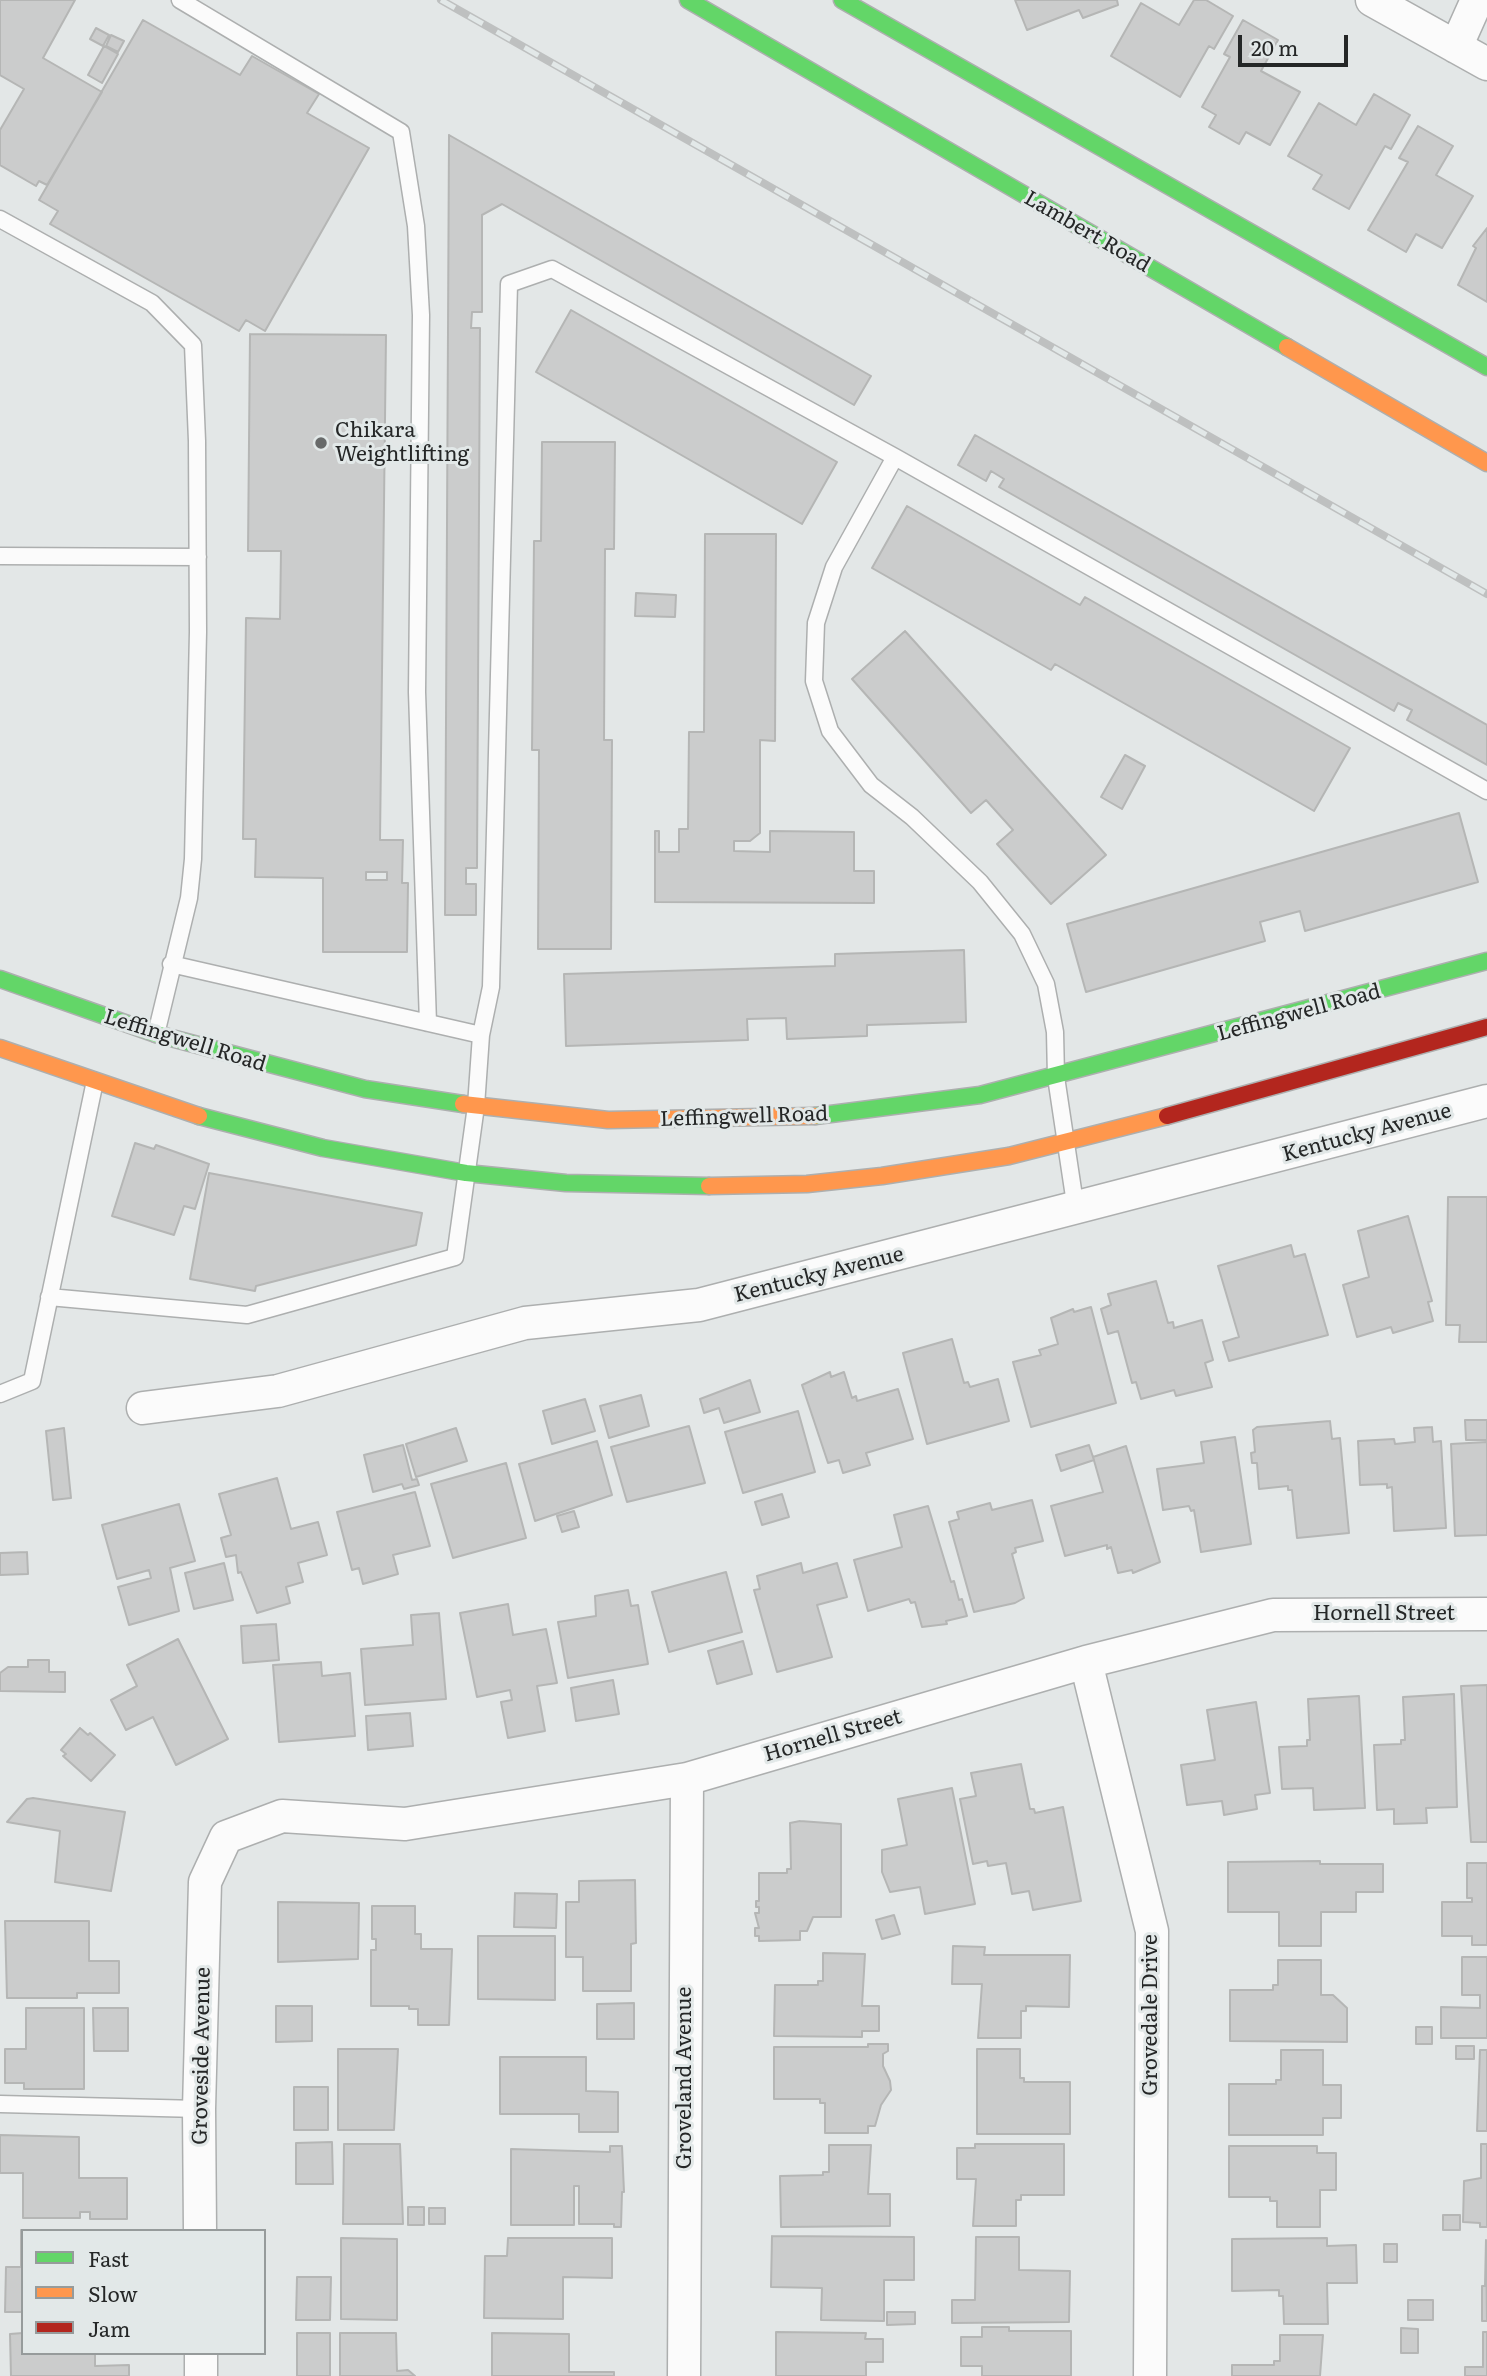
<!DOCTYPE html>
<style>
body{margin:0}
#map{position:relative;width:1487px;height:2376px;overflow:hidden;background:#e3e7e7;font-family:Literata,serif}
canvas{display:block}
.legend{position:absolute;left:21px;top:2229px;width:245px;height:126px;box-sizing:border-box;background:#e2e8e8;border:2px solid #969b9b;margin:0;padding:9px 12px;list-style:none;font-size:21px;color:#252727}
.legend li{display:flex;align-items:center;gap:14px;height:35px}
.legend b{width:35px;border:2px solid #969b9b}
.scale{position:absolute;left:1238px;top:35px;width:110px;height:32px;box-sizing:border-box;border:4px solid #252727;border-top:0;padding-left:9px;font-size:21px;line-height:24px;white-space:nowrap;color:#252727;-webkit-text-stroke:5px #e2e8e8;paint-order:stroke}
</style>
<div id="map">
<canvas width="1487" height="2376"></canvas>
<ul class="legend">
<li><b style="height:9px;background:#63d668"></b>Fast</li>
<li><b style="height:9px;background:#ff974d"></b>Slow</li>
<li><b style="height:9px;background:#b3261e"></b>Jam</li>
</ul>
<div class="scale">20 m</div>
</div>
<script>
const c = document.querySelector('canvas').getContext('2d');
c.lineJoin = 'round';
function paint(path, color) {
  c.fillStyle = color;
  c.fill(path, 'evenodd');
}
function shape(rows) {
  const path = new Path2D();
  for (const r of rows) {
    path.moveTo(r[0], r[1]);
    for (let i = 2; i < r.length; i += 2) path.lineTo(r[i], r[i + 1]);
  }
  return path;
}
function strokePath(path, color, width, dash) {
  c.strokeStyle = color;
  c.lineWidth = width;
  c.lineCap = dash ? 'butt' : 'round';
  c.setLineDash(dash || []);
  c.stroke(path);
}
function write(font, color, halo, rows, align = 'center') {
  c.font = font + ' Literata,serif';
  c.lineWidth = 6;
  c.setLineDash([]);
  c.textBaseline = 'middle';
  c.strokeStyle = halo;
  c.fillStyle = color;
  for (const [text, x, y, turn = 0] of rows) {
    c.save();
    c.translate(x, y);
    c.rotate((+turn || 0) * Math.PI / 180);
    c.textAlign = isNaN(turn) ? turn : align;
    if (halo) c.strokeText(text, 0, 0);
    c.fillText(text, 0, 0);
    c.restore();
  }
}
const building = shape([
 [0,0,75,0,43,58,102,92,47,185,39,181,36,186,0,165,0,130,24,89,0,75,0,0],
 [1015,0,1117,0,1118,5,1083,18,1079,10,1027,30,1015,0],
 [1194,0,1206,0,1233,16,1214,49,1209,46,1180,97,1111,56,1141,3,1179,25,1194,0],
 [143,20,240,75,252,56,319,94,307,113,369,148,265,331,246,320,239,331,50,224,58,211,39,200,143,20],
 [1243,20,1278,40,1261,71,1300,92,1270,145,1246,132,1239,144,1209,127,1216,115,1202,107,1230,57,1224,54,1243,20],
 [96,28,109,35,103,46,90,39,96,28],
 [111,35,124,41,118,52,106,46,111,35],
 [104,46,118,54,102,83,88,75,104,46],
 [1374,94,1410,115,1391,149,1385,146,1349,209,1313,189,1322,175,1288,156,1319,103,1356,125,1374,94],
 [1418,126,1453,146,1436,175,1473,196,1442,248,1416,234,1406,252,1368,230,1408,162,1399,158,1418,126],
 [449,135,871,376,854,405,502,204,482,215,482,312,472,312,471,328,480,328,477,868,466,868,466,884,476,884,476,915,445,915,449,135],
 [1487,228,1487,302,1458,285,1476,248,1473,246,1487,228],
 [571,310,837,462,802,524,536,372,571,310],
 [250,334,386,335,380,840,403,840,402,883,408,883,407,952,323,952,323,878,255,877,256,839,243,839,246,618,280,619,281,551,248,551,250,334],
 [366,872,387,872,387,880,366,880,366,872],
 [975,435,1487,725,1487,765,1407,720,1412,710,1398,703,1394,711,999,487,1004,479,991,471,986,481,958,465,975,435],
 [542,442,615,442,614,549,605,549,604,740,612,740,611,949,538,949,539,750,532,750,534,541,541,541,542,442],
 [907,506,1080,605,1085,597,1350,748,1314,811,1055,664,1051,670,872,568,907,506],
 [705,534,776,534,775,741,760,740,760,833,750,841,734,841,734,851,770,852,770,831,854,832,854,871,874,871,874,903,655,902,655,831,659,831,659,852,679,852,679,829,688,829,689,732,704,732,705,534],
 [636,593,676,595,675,617,635,616,636,593],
 [905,631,1106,855,1051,904,997,844,1013,830,986,800,971,813,852,679,905,631],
 [1125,755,1145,766,1122,809,1101,797,1125,755],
 [1459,813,1478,882,1305,931,1300,911,1260,922,1265,941,1086,992,1067,924,1459,813],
 [964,950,966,1022,867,1025,867,1036,787,1039,786,1018,747,1019,748,1040,566,1046,564,974,835,966,835,954,964,950],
 [135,1143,154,1149,156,1145,209,1164,195,1209,184,1206,174,1235,112,1216,135,1143],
 [209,1173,422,1213,416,1245,256,1286,255,1291,190,1279,209,1173],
 [1448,1197,1487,1197,1487,1342,1459,1342,1460,1325,1446,1325,1448,1197],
 [1408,1216,1432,1301,1428,1302,1433,1321,1393,1333,1391,1327,1357,1337,1343,1285,1369,1277,1358,1231,1408,1216],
 [1291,1245,1294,1257,1305,1254,1328,1335,1229,1361,1223,1342,1239,1337,1218,1266,1291,1245],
 [1156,1281,1168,1323,1173,1322,1174,1328,1202,1320,1213,1360,1205,1363,1212,1387,1176,1396,1174,1390,1141,1399,1136,1382,1132,1383,1118,1331,1108,1334,1101,1309,1111,1305,1108,1294,1156,1281],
 [1091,1307,1116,1403,1031,1427,1013,1362,1041,1355,1039,1350,1058,1344,1051,1318,1073,1309,1074,1312,1091,1307],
 [952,1339,964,1383,968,1382,970,1387,998,1379,1009,1421,927,1444,903,1353,952,1339],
 [830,1372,831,1377,844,1372,852,1398,856,1396,857,1401,898,1389,913,1439,866,1453,870,1465,843,1473,839,1460,828,1463,802,1385,830,1372],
 [750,1380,760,1412,724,1423,719,1408,704,1413,700,1399,750,1380],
 [641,1395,649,1426,609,1438,600,1406,641,1395],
 [585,1399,595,1431,552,1444,543,1411,585,1399],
 [798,1411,815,1472,743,1493,725,1432,798,1411],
 [1465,1420,1487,1420,1487,1440,1466,1440,1465,1420],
 [1330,1421,1332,1439,1340,1438,1349,1533,1297,1538,1292,1490,1288,1490,1288,1486,1259,1489,1257,1463,1252,1463,1251,1453,1255,1452,1253,1430,1257,1427,1330,1421],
 [689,1426,705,1483,627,1502,611,1447,689,1426],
 [1432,1427,1433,1442,1441,1441,1446,1528,1394,1531,1392,1487,1387,1488,1387,1484,1360,1485,1358,1441,1394,1439,1395,1444,1415,1442,1414,1428,1432,1427],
 [64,1428,71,1498,53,1500,46,1431,64,1428],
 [456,1428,467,1461,416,1477,406,1444,456,1428],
 [1235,1437,1251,1544,1201,1552,1194,1510,1191,1511,1189,1506,1163,1510,1157,1469,1204,1463,1201,1442,1235,1437],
 [597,1441,612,1495,535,1521,519,1464,597,1441],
 [1487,1442,1487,1535,1455,1536,1451,1444,1487,1442],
 [403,1445,412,1480,417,1479,419,1485,404,1489,402,1484,373,1492,364,1455,403,1445],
 [1089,1445,1094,1460,1061,1471,1056,1455,1089,1445],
 [1126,1446,1160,1562,1133,1573,1132,1570,1118,1573,1111,1547,1107,1549,1107,1545,1065,1556,1051,1506,1103,1492,1093,1457,1126,1446],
 [506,1463,526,1538,453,1558,431,1484,506,1463],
 [277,1478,291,1529,318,1522,327,1555,298,1563,303,1582,286,1587,290,1603,257,1613,241,1572,238,1573,236,1555,226,1557,221,1538,231,1535,219,1494,277,1478],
 [415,1492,430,1546,393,1555,398,1574,363,1584,359,1568,352,1570,337,1512,415,1492],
 [782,1494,789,1517,762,1525,755,1502,782,1494],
 [1032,1500,1043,1541,1015,1548,1016,1552,1012,1554,1024,1598,1015,1603,974,1612,949,1522,959,1519,957,1512,990,1503,992,1510,1032,1500],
 [179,1504,195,1561,170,1568,179,1611,129,1625,118,1587,151,1578,149,1570,117,1579,102,1525,179,1504],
 [928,1506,951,1582,954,1581,959,1600,962,1599,967,1616,946,1621,947,1624,922,1627,915,1602,911,1603,909,1599,868,1611,854,1560,902,1547,894,1515,928,1506],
 [574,1511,579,1527,562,1532,557,1516,574,1511],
 [27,1552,28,1574,0,1575,0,1553,27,1552],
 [224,1563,233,1600,194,1609,185,1573,224,1563],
 [801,1563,803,1573,837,1563,847,1597,817,1605,832,1657,777,1672,754,1590,760,1589,757,1576,801,1563],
 [726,1572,742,1632,669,1652,652,1592,726,1572],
 [628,1590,631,1606,638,1605,648,1664,568,1678,558,1622,596,1616,595,1596,628,1590],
 [508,1604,513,1635,546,1629,557,1683,537,1686,545,1731,508,1738,501,1702,512,1700,510,1690,477,1697,460,1613,508,1604],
 [439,1613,446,1699,365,1705,361,1649,413,1645,411,1615,439,1613],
 [276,1624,279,1660,243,1663,241,1626,276,1624],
 [178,1639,228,1739,176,1765,153,1717,126,1730,111,1700,137,1686,127,1665,178,1639],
 [743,1641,752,1674,717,1684,708,1651,743,1641],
 [28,1660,49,1660,49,1672,65,1672,65,1692,0,1691,0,1673,8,1667,28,1667,28,1660],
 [321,1662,322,1676,350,1673,355,1736,279,1742,273,1665,321,1662],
 [613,1680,619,1714,576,1721,571,1688,613,1680],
 [1487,1685,1487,1842,1471,1842,1461,1686,1487,1685],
 [1454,1694,1457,1807,1426,1808,1427,1823,1394,1824,1394,1809,1377,1810,1374,1745,1401,1744,1401,1740,1405,1740,1403,1697,1454,1694],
 [1359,1696,1365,1808,1314,1810,1313,1788,1282,1789,1279,1747,1307,1746,1307,1740,1310,1740,1308,1699,1359,1696],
 [1256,1702,1270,1793,1255,1795,1257,1809,1224,1815,1222,1801,1187,1805,1181,1765,1215,1760,1207,1710,1256,1702],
 [410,1713,413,1746,368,1750,366,1716,410,1713],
 [80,1728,88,1735,90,1733,115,1755,91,1781,63,1756,66,1754,61,1750,80,1728],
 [1021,1764,1030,1809,1034,1809,1035,1813,1063,1807,1081,1901,1033,1910,1029,1891,1012,1894,1006,1863,988,1866,987,1861,973,1864,960,1799,976,1796,971,1773,1021,1764],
 [952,1788,975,1904,925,1914,920,1887,890,1892,882,1872,882,1850,907,1845,898,1799,952,1788],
 [33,1798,125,1812,111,1891,55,1882,60,1831,7,1822,27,1799,33,1798],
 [800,1821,841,1824,841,1917,813,1917,807,1931,800,1931,800,1940,759,1941,759,1936,755,1936,755,1928,759,1928,755,1913,759,1913,759,1907,756,1907,756,1901,759,1901,759,1873,787,1873,787,1869,791,1869,790,1823,800,1821],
 [1320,1861,1320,1864,1383,1864,1383,1892,1356,1892,1356,1912,1321,1912,1321,1946,1279,1946,1279,1912,1228,1912,1228,1862,1320,1861],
 [1467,1863,1487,1863,1487,1945,1472,1945,1472,1936,1442,1936,1442,1902,1472,1902,1472,1898,1467,1898,1467,1863],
 [635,1880,636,1943,631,1944,631,1991,583,1991,583,1957,566,1957,566,1902,579,1902,579,1881,635,1880],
 [515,1893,557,1894,556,1928,514,1927,515,1893],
 [278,1902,359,1903,358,1959,278,1962,278,1902],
 [372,1906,415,1906,415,1934,421,1934,421,1949,452,1949,449,2025,418,2025,418,2009,409,2009,409,2006,371,2006,371,1950,376,1950,376,1939,372,1939,372,1906],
 [894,1915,900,1934,882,1939,876,1920,894,1915],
 [5,1921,89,1921,89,1961,119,1961,119,1993,77,1993,77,1998,7,1998,5,1921],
 [478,1936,555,1936,555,2000,478,1999,478,1936],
 [953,1946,985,1947,984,1955,1070,1955,1069,2007,1026,2006,1026,2011,1021,2011,1021,2038,978,2038,982,1984,952,1984,953,1946],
 [823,1953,865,1954,862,2006,879,2006,879,2031,862,2031,862,2037,774,2036,775,1985,818,1985,818,1981,823,1981,823,1953],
 [1462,1957,1487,1957,1487,2038,1441,2038,1441,2007,1480,2008,1480,1995,1462,1995,1462,1957],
 [1278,1960,1321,1960,1321,1995,1333,1995,1347,2008,1347,2042,1230,2041,1230,1990,1273,1990,1273,1985,1278,1985,1278,1960],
 [634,2003,634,2039,597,2039,597,2004,634,2003],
 [276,2006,312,2006,312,2041,276,2042,276,2006],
 [26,2008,84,2008,84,2089,24,2089,24,2083,5,2083,5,2049,26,2049,26,2008],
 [93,2008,128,2008,128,2051,94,2051,93,2008],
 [1416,2027,1432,2027,1432,2044,1416,2044,1416,2027],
 [868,2044,888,2044,888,2051,883,2054,883,2066,890,2081,891,2090,881,2105,875,2126,868,2126,868,2133,825,2133,825,2103,820,2103,820,2099,774,2099,774,2047,868,2047,868,2044],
 [1456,2046,1474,2046,1474,2059,1456,2059,1456,2046],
 [338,2049,398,2049,394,2130,338,2130,338,2049],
 [977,2049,1020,2049,1020,2078,1024,2078,1024,2082,1070,2082,1070,2134,977,2134,977,2049],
 [1281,2050,1323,2050,1323,2085,1341,2085,1341,2118,1323,2118,1323,2135,1229,2135,1229,2084,1276,2084,1276,2080,1281,2080,1281,2050],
 [1480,2050,1487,2050,1487,2131,1477,2131,1480,2050],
 [500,2057,586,2057,586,2091,618,2092,618,2132,579,2132,579,2114,500,2114,500,2057],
 [294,2087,328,2087,328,2130,294,2130,294,2087],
 [0,2135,79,2137,79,2178,127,2178,127,2219,90,2219,90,2212,80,2212,80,2218,23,2218,23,2173,0,2173,0,2135],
 [332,2142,333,2184,296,2184,296,2143,332,2142],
 [344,2144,400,2144,403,2224,343,2224,344,2144],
 [975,2144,1064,2144,1064,2195,1021,2195,1021,2200,1016,2200,1016,2226,973,2226,976,2179,957,2179,957,2148,975,2148,975,2144],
 [1481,2144,1487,2144,1487,2227,1480,2227,1480,2223,1463,2222,1464,2181,1481,2178,1481,2144],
 [829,2145,871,2145,868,2194,890,2194,890,2226,781,2227,780,2176,823,2175,823,2172,829,2172,829,2145],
 [610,2146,622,2146,624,2192,622,2192,621,2227,614,2227,614,2224,579,2224,579,2186,574,2186,574,2225,511,2225,511,2149,610,2152,610,2146],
 [1229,2146,1317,2146,1317,2153,1336,2153,1336,2190,1320,2190,1320,2227,1277,2227,1277,2201,1270,2201,1270,2197,1229,2197,1229,2146],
 [408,2207,424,2207,424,2225,408,2225,408,2207],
 [429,2208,445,2208,445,2224,429,2224,429,2208],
 [1443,2215,1460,2215,1460,2230,1443,2230,1443,2215],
 [21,2230,79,2231,23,2231,23,2312,5,2312,6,2267,21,2267,21,2230],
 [772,2236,914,2237,914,2280,884,2280,884,2321,821,2320,822,2288,771,2287,772,2236],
 [976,2237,1019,2237,1019,2270,1070,2271,1069,2322,952,2323,952,2300,975,2300,976,2237],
 [341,2238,397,2239,397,2320,341,2319,341,2238],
 [508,2238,612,2238,612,2278,563,2277,563,2319,484,2318,485,2256,507,2256,508,2238],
 [1327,2238,1327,2246,1356,2245,1357,2283,1327,2283,1328,2324,1284,2324,1283,2296,1279,2296,1279,2290,1232,2291,1232,2239,1327,2238],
 [1486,2240,1487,2321,1482,2321,1482,2286,1485,2286,1486,2240],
 [1384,2244,1397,2244,1397,2262,1384,2262,1384,2244],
 [297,2277,331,2277,330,2320,296,2320,297,2277],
 [1408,2300,1433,2300,1433,2320,1408,2320,1408,2300],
 [887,2312,915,2312,915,2324,887,2325,887,2312],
 [982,2327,1009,2327,1009,2331,1071,2331,1071,2376,982,2376,982,2366,961,2366,961,2337,982,2337,982,2327],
 [1401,2328,1418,2329,1418,2353,1401,2353,1401,2328],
 [776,2332,866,2333,865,2339,883,2339,883,2362,866,2362,866,2376,776,2376,776,2332],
 [1483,2332,1487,2332,1487,2376,1465,2376,1465,2367,1483,2367,1483,2332],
 [23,2333,23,2353,95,2353,95,2366,129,2365,129,2376,11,2376,10,2334,23,2333],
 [297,2333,330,2333,330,2376,297,2376,297,2333],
 [340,2333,396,2333,397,2371,408,2370,415,2376,340,2376,340,2333],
 [492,2333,569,2334,569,2372,614,2372,614,2376,492,2376,492,2333],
 [1280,2335,1323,2335,1320,2376,1232,2376,1232,2365,1274,2365,1274,2361,1280,2361,1280,2335]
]);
const lane = shape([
 [180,0,401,132,416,226,421,315,417,692,428,1023],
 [0,219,152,303,193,345,197,441,198,632,193,859,189,898,156,1034],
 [895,457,834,567,816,623,814,681,830,731,871,785,912,817,980,882,1022,934,1046,984,1055,1032,1056,1077,1076,1210],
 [0,556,198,557],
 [171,964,481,1035],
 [49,1297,247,1315,455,1257,476,1106,481,1035,491,987,509,284,552,269,895,457,1487,791],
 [0,1394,32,1381,95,1081],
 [0,2104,199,2109]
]);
const street = shape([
 [1372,0,1487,64],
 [1456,47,1477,0],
 [143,1408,278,1391,525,1323,699,1305,1487,1101],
 [1086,1662,1152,1931,1150,2376],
 [200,2231,199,2109,205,1882,226,1837,282,1816,405,1824,687,1779,1086,1662,1273,1615,1487,1614],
 [201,2353,201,2376],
 [684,2376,687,1779]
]);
const fast = shape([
 [688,0,1287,347],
 [842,0,1487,367],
 [0,979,156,1034,365,1089,463,1104],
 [199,1116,323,1148,466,1173,566,1183,709,1186],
 [815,1116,980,1095,1487,961]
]);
const slow = shape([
 [1287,347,1487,463],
 [0,1048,199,1116],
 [463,1104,608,1120,815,1116],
 [709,1186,807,1184,882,1176,1009,1156,1167,1116]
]);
const jam = shape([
 [1167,1116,1487,1027]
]);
const rail = shape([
 [441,0,1487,594]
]);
const markers = [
 [321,443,7,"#686a6a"]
];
const streetNames = [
 ["Lambert Road",1087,232,30],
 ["Leffingwell Road",1299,1013,-15],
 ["Leffingwell Road",185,1041,17],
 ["Leffingwell Road",744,1117,-2],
 ["Kentucky Avenue",1367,1133,-15],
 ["Kentucky Avenue",819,1275,-14],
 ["Hornell Street",1384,1614],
 ["Hornell Street",833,1736,-16],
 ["Grovedale Drive",1151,2015,-90],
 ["Groveside Avenue",202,2056,-89],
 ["Groveland Avenue",685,2078,-90]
];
const poiNames = [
 ["Chikara",335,431],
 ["Weightlifting",335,455]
];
paint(building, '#cbcccc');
strokePath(building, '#b5b6b5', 2);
strokePath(lane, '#adafaf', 19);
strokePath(street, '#adafaf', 35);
strokePath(fast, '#adafaf', 19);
strokePath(slow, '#adafaf', 19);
strokePath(jam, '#adafaf', 19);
strokePath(lane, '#fbfbfb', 16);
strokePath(street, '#fbfbfb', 32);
strokePath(fast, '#63d668', 16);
strokePath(slow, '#ff974d', 16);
strokePath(jam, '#b3261e', 16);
strokePath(rail, '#bec0c0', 8);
strokePath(rail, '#e2e8e8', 5, [16]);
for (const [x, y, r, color] of markers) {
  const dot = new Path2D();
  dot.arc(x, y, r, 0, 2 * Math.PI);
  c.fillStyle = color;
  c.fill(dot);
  strokePath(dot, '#e2e8e8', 2.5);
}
write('21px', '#252727', '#e2e8e8', streetNames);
write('21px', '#252727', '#e2e8e8', poiNames, 'left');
</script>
